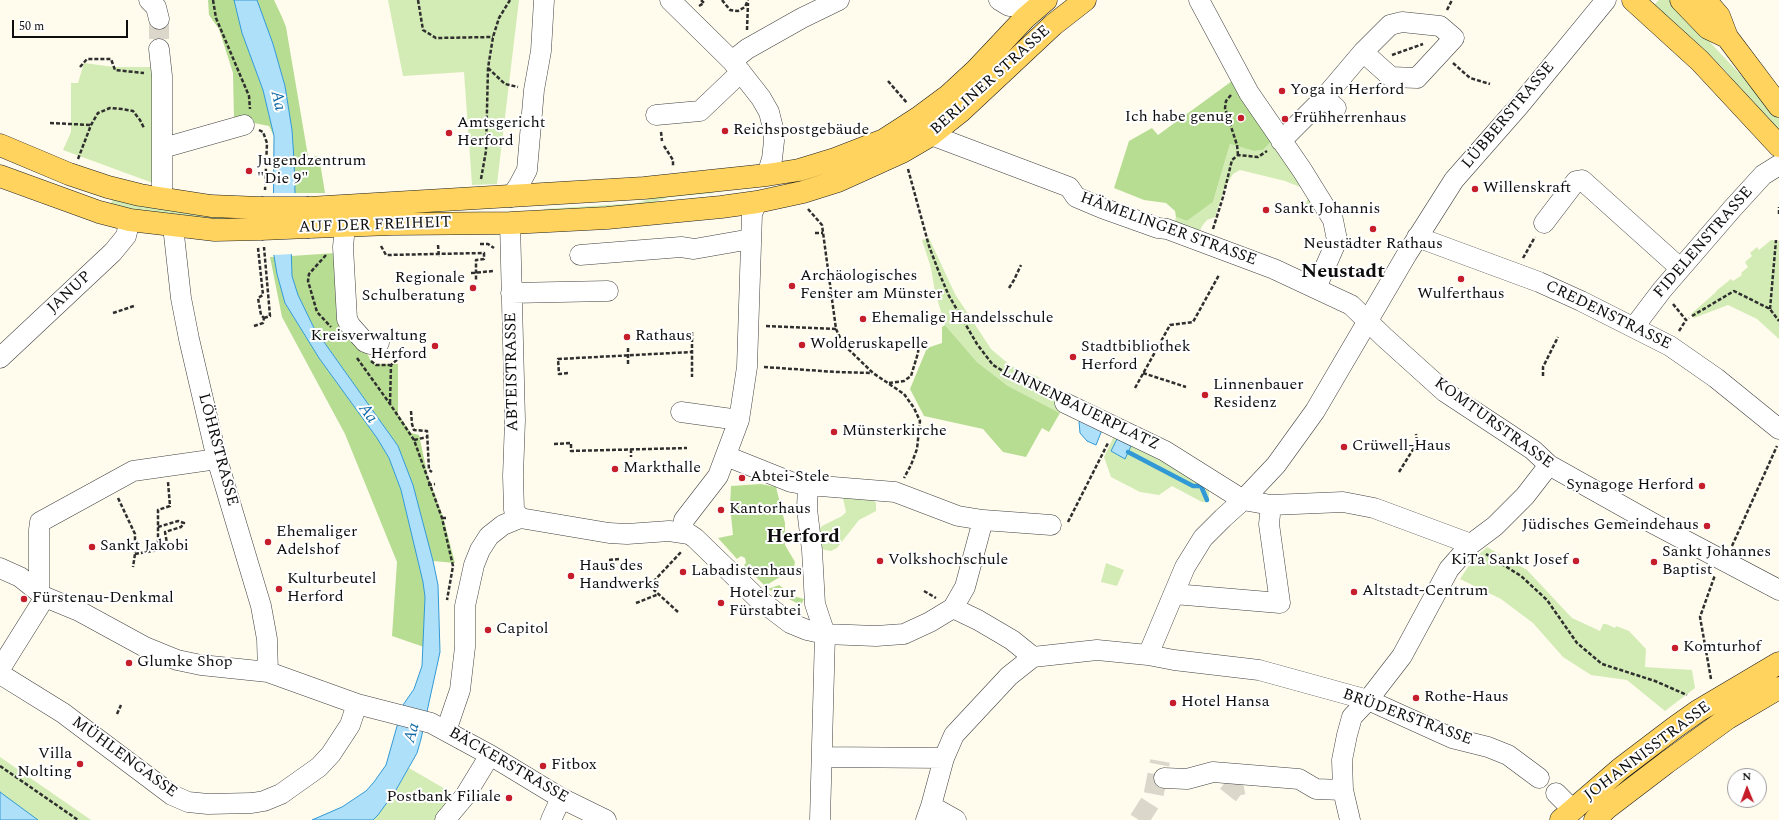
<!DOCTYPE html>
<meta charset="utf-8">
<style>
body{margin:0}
#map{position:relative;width:1779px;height:820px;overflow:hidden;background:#fffbed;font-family:Spectral,serif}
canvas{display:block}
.north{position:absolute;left:1727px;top:768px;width:40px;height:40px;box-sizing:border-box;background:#fff;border:1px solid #9e9e9e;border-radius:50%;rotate:359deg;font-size:11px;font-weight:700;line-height:16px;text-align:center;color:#0d0d0d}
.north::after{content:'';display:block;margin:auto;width:14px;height:18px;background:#c51d2a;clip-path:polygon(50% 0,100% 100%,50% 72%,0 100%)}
.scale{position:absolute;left:12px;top:20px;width:116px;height:18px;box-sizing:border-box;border:2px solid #0d0d0d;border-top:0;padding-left:5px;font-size:12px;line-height:14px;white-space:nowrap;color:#0d0d0d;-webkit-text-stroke:3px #fff;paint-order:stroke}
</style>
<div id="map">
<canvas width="1779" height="820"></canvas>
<div class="north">N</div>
<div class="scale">50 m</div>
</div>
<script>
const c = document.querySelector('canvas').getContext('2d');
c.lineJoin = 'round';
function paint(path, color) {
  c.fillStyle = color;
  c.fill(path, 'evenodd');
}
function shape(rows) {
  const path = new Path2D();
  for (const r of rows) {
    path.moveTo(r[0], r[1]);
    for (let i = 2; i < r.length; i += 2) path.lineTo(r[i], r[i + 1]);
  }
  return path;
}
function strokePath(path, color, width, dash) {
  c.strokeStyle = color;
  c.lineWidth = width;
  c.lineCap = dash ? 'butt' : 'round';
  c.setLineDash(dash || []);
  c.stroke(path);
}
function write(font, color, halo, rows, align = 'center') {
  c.font = font + ' Spectral,serif';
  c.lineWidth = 4;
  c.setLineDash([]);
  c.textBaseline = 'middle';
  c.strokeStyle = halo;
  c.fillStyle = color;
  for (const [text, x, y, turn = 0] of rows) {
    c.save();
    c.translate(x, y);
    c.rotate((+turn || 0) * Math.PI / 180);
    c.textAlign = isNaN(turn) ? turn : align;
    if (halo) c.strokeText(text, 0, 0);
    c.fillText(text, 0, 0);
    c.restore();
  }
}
const green = shape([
 [388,0,519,0,497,184,472,185,464,72,403,76],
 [1659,0,1670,0,1754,89,1779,117,1779,133,1721,66,1654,5],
 [84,63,114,67,152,67,153,183,63,150,71,132,71,83,78,83],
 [1273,140,1309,190,1325,216,1324,219,1321,213,1304,208,1310,193,1308,190,1285,181,1240,170,1233,174,1224,189,1215,217,1207,220,1202,226,1199,233,1174,224,1176,217,1187,221,1213,202,1230,144,1254,151,1263,150],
 [714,188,714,193,669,197,646,205,539,212,544,209,638,203,657,196],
 [113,196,256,216,256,221,223,222,110,207],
 [929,238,955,294,991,349,1011,366,1038,377,1068,397,1060,413,1008,386,977,362,945,325,935,292,931,268,922,240],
 [1771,240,1779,241,1779,339,1757,319,1728,305,1694,318,1691,314,1716,292,1716,291,1731,279,1733,281,1742,275,1741,273,1748,267,1745,262,1752,256,1750,253,1757,247,1759,250],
 [1115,434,1131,442,1209,489,1209,502,1202,502,1172,486,1159,495,1140,492,1111,477,1104,457],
 [843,498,872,498,876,503,876,511,859,520,837,548,831,551,825,550,821,548,818,530,822,526,842,516,846,512],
 [1487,547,1527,570,1572,618,1600,631,1603,624,1606,624,1615,628,1616,626,1629,631,1646,649,1645,667,1692,670,1695,688,1665,711,1627,680,1591,675,1563,657,1533,623,1501,599,1460,579,1472,561],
 [1106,563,1124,570,1117,586,1101,582],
 [0,757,91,820,0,820],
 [409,768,459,797,440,820,373,820,378,815,396,790]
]);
const forest = shape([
 [208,0,234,0,242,33,263,90,274,136,269,126,234,119,233,73,219,29,209,15],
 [257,0,274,0,282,17,286,27,308,156,319,156,325,193,295,193,292,130,285,86,273,44],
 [1232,81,1273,140,1263,150,1254,151,1230,144,1213,202,1187,221,1176,217,1175,211,1166,203,1144,200,1114,188,1129,141,1152,128,1158,135],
 [336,253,338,324,365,350,373,364,398,364,398,414,411,433,419,435,428,477,443,517,455,563,433,561,413,485,398,446,314,328,298,295,292,276,291,256],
 [270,257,275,257,277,274,285,303,319,358,377,438,389,458,394,470,401,490,423,582,425,597,424,647,392,636,397,562,345,434,282,317],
 [945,325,977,362,1008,386,1060,413,1049,432,1042,428,1026,457,1003,452,983,429,924,416,910,389,927,348,942,343,942,327],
 [761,484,776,487,785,523,785,545,795,562,792,576,780,577,765,586,744,565,746,563,745,558,741,556,737,559,718,538,733,535,730,506,731,486],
 [779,585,793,596,804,599,801,605,768,589]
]);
const water = shape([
 [234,0,257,0,273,44,285,86,292,130,294,160,295,193,291,244,292,276,298,295,314,328,398,446,413,485,433,561,438,585,440,652,421,739,417,753,396,790,378,815,373,820,312,820,342,807,366,791,374,782,386,765,403,705,414,689,422,666,425,597,423,582,401,490,389,458,377,438,319,358,285,303,277,274,273,250,274,136,263,90,242,33,234,0],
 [1082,416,1102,430,1096,445,1087,441,1080,433,1079,422,1082,416],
 [1117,439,1131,446,1125,459,1111,451,1117,439],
 [0,792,38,820,0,820,0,792]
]);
const pier = shape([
 [271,193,297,193,293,254,272,255]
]);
const stream = shape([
 [1128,452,1193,486,1201,486,1207,500]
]);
const minorTunnel = shape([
 [159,19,159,49],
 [1228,795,1235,786,1246,784],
 [1139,820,1153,798,1160,761]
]);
const path = shape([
 [213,0,216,18,249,96,250,109],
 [418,0,423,30,436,38,493,37],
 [722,0,730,10,738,11,745,7,748,0],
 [699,6,704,3,701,0],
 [1447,10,1452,0],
 [747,30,748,3],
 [1392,55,1423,44],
 [1453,63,1470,78,1490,84],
 [80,67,87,59,111,59,115,70,144,73],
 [488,68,505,84,518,87],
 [888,81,907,103],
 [1231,95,1226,101,1225,108,1237,145,1238,155],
 [50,123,91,125],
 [259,130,263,132,267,143,265,190],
 [661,132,662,141],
 [664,146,673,160,673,167],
 [78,159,91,125,98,113,110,108,122,109,133,111,140,120,144,128],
 [908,169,929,246,940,275,949,296,977,344,993,365,1016,379,1050,395],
 [481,179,486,151,488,68,493,37,499,18,510,0],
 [808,209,822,225,836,329,843,344,873,373,904,394,914,408,920,421,917,449,911,465,904,478],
 [1779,214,1779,207],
 [1213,229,1223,197,1232,160,1238,155,1258,157,1267,151],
 [815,233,823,233],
 [480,244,488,244,494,248],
 [438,245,439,257],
 [381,246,386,255,484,253,484,259,476,260,476,281],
 [258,248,263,295,258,298,261,315,264,318],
 [326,255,309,274,308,281,317,312,331,327],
 [1523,258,1535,237],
 [471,273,494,271],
 [1009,288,1014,280,1021,265],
 [1673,304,1686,320,1689,318],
 [1770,309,1776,240],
 [113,313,134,306],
 [1692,316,1734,291,1770,309,1779,321],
 [264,318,270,316,264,247],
 [254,326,263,323,264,318],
 [766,326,836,329],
 [1679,331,1686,320],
 [692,332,692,352],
 [628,348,628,366],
 [357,358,390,404,414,440,442,518,453,566,447,600],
 [371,361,376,365,391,365],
 [764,367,836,372,872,373],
 [568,373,559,374,558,359,692,352,692,377],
 [1143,373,1186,387],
 [1543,376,1543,367,1558,337],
 [889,383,904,381,911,376,918,353,919,340],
 [1135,388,1170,325,1193,322,1219,275],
 [390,403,391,365,400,357],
 [411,411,412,424,414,430,427,431,429,470,432,472],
 [414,440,427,437],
 [554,444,571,443,571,451,687,448],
 [631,449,631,457],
 [1399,472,1417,443,1416,434],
 [428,485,435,484],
 [118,498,135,534,135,554,133,567],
 [442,518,448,518],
 [1068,522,1108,443],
 [158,527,178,521,184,523,181,527,165,532,168,549,158,550],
 [1732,546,1777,446],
 [135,554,158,550,158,510,170,506,168,482],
 [1486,554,1521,576,1547,600,1577,643,1602,664,1655,681,1687,695],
 [609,560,619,559],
 [924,591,936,598],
 [636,603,659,594],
 [678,612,654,590,652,583,682,551],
 [1711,679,1700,617,1715,575],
 [117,714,121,705],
 [0,766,78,820]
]);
const minor = shape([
 [149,0,156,7,159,19],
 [670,0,732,61,761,98,769,112,773,128,774,141,772,159,767,175],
 [999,0,1009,6,1018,6,1030,0],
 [1199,0,1249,93,1302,170,1333,220,1337,240,1316,288],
 [1402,22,1440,26,1454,38,1417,78,1391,77,1363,52,1390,25,1402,22],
 [159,49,162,76,162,199],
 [732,61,747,49,802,18,839,0],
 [1324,98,1336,108],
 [656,115,700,111,741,72],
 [931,135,1069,187,1076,197,1102,208,1158,228,1167,229,1274,269,1351,305,1384,337,1445,392,1533,450,1549,465,1656,525,1779,590],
 [1281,141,1324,98,1363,52],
 [163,148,244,125],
 [511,197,519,185,527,170,534,90,541,51,544,0],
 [510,223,515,420,513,476,514,510,520,518],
 [1544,223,1576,181,1582,180,1680,268],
 [173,226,181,298,189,339,217,459,261,606,267,639,268,672],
 [345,226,343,247,347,319,350,325,365,342,370,344,379,343],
 [1417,237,1539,282,1581,301,1670,346,1716,378,1779,429],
 [580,255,681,247,694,249,751,239],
 [511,293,608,291],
 [1634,327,1662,290,1732,209,1763,175,1779,165],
 [0,358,113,252,126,236,130,220],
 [1065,403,1165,451,1243,500,1271,505,1343,502,1374,508,1471,544],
 [681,412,739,420],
 [726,456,791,482,808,485,895,492,958,516,983,520,1051,525],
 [808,485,807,509,812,550,815,604,825,634,820,820],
 [682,532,684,520,718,476,739,420,747,367,752,214,757,202],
 [0,568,20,577,45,597,79,611,145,647,177,660,201,665,268,672,357,704,431,723,490,755,561,798,606,820],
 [39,592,39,530,40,522,133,471,217,459],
 [1174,594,1280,603,1269,524,1271,505],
 [953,608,978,620,1012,640,1033,657],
 [953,608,965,587,983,520],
 [1148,655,1185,567,1203,538,1223,518,1243,500,1276,465,1315,411,1407,254,1454,180,1519,106,1606,0],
 [0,669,45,597],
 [0,674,63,713,172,795,188,802,208,804,252,803,264,801,281,794,319,767,331,754,350,725,357,704],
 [446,731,460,690,465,647,465,606,474,565,480,550,489,536,503,525,520,518,609,533,627,534,669,531,689,534,695,538,757,598,790,623,807,630,825,634,876,636,904,634,930,622,953,608],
 [822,757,944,758],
 [1164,778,1187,779,1213,772,1299,779,1316,789,1343,790],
 [1556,793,1572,809],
 [931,806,956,820],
 [445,820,465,796,490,755],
 [551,820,561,798],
 [926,820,931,806,944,758,954,735,1009,676,1033,657,1097,650,1148,655,1174,660,1259,670,1368,700,1452,738,1488,747,1508,755,1539,778],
 [1350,820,1343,790,1342,760,1347,735,1352,717,1368,700,1402,656,1449,569,1471,544,1495,526,1525,496,1549,465]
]);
const major = shape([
 [1633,0,1700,61,1779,146],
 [1681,0,1708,28,1727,37],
 [1705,0,1719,16,1727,37,1779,106],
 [0,145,69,174,108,187,140,195,211,206,261,208],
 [0,176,99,212,130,220,215,230,261,229],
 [309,208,644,188,767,175,799,170,835,159,884,140,918,118,949,95,976,70,1025,18,1046,0],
 [309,227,392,224,510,223,607,218,721,207,757,202,803,192,838,181,902,152,931,135,960,112,1053,25,1085,0],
 [1561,820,1620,769,1674,728,1698,711,1779,663],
 [1595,820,1607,808,1666,763,1728,718,1779,688]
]);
const majorBridge = shape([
 [261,208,309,208],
 [261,229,309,227]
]);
const markers = [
 [1282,91,4,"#c51d2a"],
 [1241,118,4,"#c51d2a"],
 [1285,119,4,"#c51d2a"],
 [725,131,4,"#c51d2a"],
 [449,133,4,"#c51d2a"],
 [249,171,4,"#c51d2a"],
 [1475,189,4,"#c51d2a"],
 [1266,210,4,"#c51d2a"],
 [1373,229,4,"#c51d2a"],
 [1461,279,4,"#c51d2a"],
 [792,286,4,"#c51d2a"],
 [473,288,4,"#c51d2a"],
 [863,319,4,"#c51d2a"],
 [627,337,4,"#c51d2a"],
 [802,345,4,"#c51d2a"],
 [435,346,4,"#c51d2a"],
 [1073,357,4,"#c51d2a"],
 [1205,395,4,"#c51d2a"],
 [834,432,4,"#c51d2a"],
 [1344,447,4,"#c51d2a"],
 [615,469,4,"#c51d2a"],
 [742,478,4,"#c51d2a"],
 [1702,486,4,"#c51d2a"],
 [721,510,4,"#c51d2a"],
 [1707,526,4,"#c51d2a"],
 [268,542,4,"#c51d2a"],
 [92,547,4,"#c51d2a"],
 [880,561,4,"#c51d2a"],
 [1576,561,4,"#c51d2a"],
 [1654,562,4,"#c51d2a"],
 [683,572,4,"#c51d2a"],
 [571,576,4,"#c51d2a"],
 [279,589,4,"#c51d2a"],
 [1354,592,4,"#c51d2a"],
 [24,599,4,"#c51d2a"],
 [721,603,4,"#c51d2a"],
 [488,630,4,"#c51d2a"],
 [1675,648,4,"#c51d2a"],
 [129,663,4,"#c51d2a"],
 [1416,698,4,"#c51d2a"],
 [1173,703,4,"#c51d2a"],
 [80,764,4,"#c51d2a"],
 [543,766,4,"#c51d2a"],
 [509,798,4,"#c51d2a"]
];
const streetNames = [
 ["BERLINER STRASSE",991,81,-42],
 ["LÜBBERSTRASSE",1509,116,-50],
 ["AUF DER FREIHEIT",375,226,-2],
 ["HÄMELINGER STRASSE",1168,230,20],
 ["FIDELENSTRASSE",1704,243,-49],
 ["JANUP",70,293,-43],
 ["CREDENSTRASSE",1608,316,26],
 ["ABTEISTRASSE",513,372,-91],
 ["LINNENBAUERPLATZ",1080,409,26],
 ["KOMTURSTRASSE",1493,424,36],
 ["LÖHRSTRASSE",217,450,75],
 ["BRÜDERSTRASSE",1407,718,20],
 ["JOHANNISSTRASSE",1648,752,-37],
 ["MÜHLENGASSE",124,758,36],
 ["BÄCKERSTRASSE",508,766,30]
];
const poiNames = [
 ["Yoga in Herford",1290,91],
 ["Ich habe genug",1233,118,"right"],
 ["Frühherrenhaus",1293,119],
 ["Amtsgericht",457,124],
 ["Herford",457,142],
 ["Reichspostgebäude",733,131],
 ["Jugendzentrum",257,162],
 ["\"Die 9\"",257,180],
 ["Willenskraft",1483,189],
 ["Sankt Johannis",1274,210],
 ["Neustädter Rathaus",1373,245,"center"],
 ["Archäologisches",800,277],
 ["Fenster am Münster",800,295],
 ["Regionale",465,279,"right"],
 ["Schulberatung",465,297,"right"],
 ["Wulferthaus",1461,295,"center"],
 ["Ehemalige Handelsschule",871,319],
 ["Kreisverwaltung",427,337,"right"],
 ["Herford",427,355,"right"],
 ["Rathaus",635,337],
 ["Wolderuskapelle",810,345],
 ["Stadtbibliothek",1081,348],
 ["Herford",1081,366],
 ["Linnenbauer",1213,386],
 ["Residenz",1213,404],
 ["Münsterkirche",842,432],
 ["Crüwell-Haus",1352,447],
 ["Markthalle",623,469],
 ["Abtei-Stele",750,478],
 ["Synagoge Herford",1694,486,"right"],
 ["Kantorhaus",729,510],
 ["Jüdisches Gemeindehaus",1699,526,"right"],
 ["Ehemaliger",276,533],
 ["Adelshof",276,551],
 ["Sankt Jakobi",100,547],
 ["Sankt Johannes",1662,553],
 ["Baptist",1662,571],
 ["Volkshochschule",888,561],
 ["KiTa Sankt Josef",1568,561,"right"],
 ["Haus des",579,567],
 ["Handwerks",579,585],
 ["Labadistenhaus",691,572],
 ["Kulturbeutel",287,580],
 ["Herford",287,598],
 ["Altstadt-Centrum",1362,592],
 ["Hotel zur",729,594],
 ["Fürstabtei",729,612],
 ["Fürstenau-Denkmal",32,599],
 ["Capitol",496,630],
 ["Komturhof",1683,648],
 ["Glumke Shop",137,663],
 ["Rothe-Haus",1424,698],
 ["Hotel Hansa",1181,703],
 ["Villa",72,755,"right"],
 ["Nolting",72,773,"right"],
 ["Fitbox",551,766],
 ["Postbank Filiale",501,798,"right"]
];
const waterNames = [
 ["Aa",277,101,77],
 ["Aa",367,414,54],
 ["Aa",413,733,-74]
];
const districtNames = [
 ["Neustadt",1343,273],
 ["Herford",803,538]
];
paint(green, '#d3ecb5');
paint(forest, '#b7dd93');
paint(water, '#afe0fa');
strokePath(water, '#3199d5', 1);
paint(pier, '#fffbed');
strokePath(stream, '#3199d5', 4.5);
strokePath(minorTunnel, '#dbd7cb', 20, [20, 10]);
strokePath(minor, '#404040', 21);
strokePath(major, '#1e1e1e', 23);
strokePath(path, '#2f2f2f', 2.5, [4, 2]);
strokePath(minor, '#fff', 20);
strokePath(major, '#ffd35d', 22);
strokePath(majorBridge, '#1e1e1e', 23, []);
strokePath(majorBridge, '#ffd35d', 22);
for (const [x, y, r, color] of markers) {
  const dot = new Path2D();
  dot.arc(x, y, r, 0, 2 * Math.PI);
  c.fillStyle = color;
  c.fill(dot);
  strokePath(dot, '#fff', 1.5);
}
write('16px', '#0d0d0d', '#fff', streetNames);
write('16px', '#0d0d0d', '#fff', poiNames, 'left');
write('italic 17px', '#0f69a6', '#fff', waterNames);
write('bold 20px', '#0d0d0d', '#fff', districtNames);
</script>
